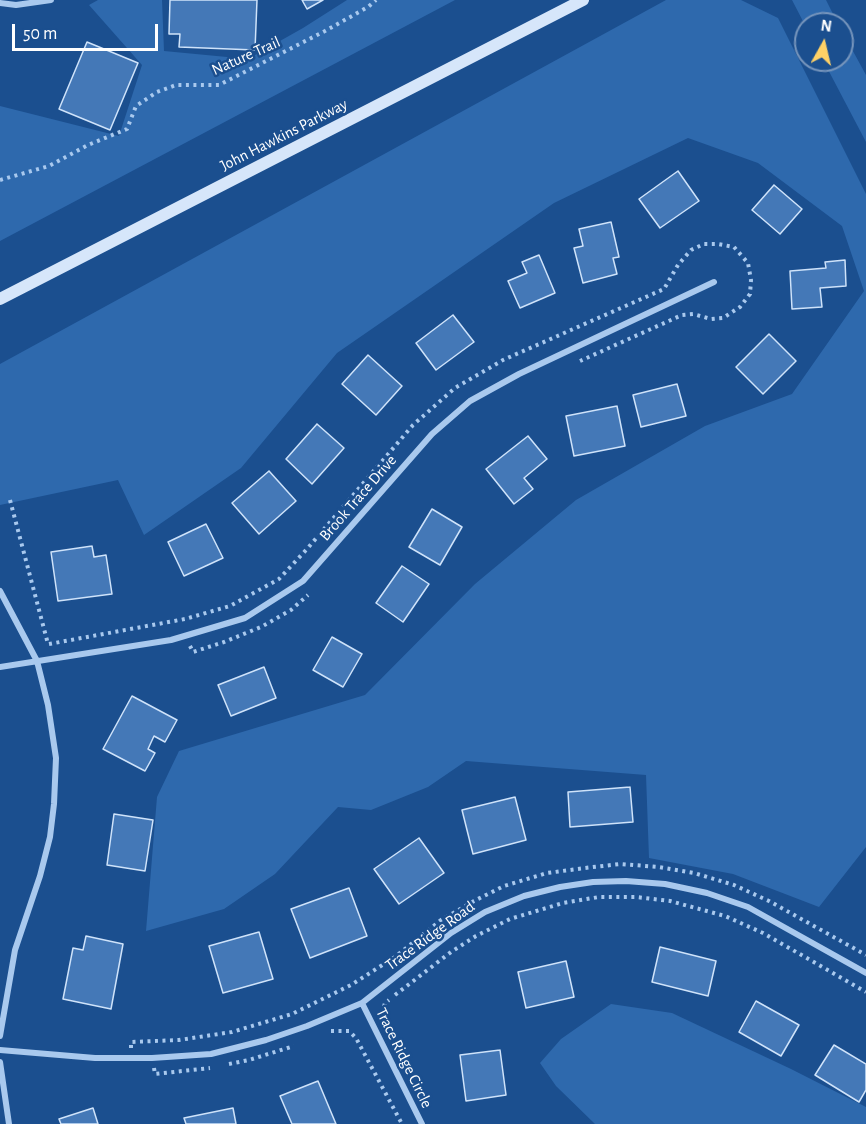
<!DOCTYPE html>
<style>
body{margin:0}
#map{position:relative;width:866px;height:1124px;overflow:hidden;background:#1b4f8f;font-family:"Alegreya Sans",sans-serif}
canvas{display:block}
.north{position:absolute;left:794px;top:12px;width:60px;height:60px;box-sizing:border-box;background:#1b4f8f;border:2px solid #7695bc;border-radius:50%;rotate:8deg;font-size:16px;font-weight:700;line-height:24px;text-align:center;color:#fff}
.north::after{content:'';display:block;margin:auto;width:21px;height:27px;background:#ffd166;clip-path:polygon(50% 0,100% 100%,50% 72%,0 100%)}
.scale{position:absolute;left:12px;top:24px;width:146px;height:27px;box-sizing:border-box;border:3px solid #fff;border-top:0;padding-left:8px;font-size:18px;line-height:21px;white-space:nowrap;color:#fff;-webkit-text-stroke:4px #1b4f8f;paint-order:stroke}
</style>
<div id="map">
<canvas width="866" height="1124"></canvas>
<div class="north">N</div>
<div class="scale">50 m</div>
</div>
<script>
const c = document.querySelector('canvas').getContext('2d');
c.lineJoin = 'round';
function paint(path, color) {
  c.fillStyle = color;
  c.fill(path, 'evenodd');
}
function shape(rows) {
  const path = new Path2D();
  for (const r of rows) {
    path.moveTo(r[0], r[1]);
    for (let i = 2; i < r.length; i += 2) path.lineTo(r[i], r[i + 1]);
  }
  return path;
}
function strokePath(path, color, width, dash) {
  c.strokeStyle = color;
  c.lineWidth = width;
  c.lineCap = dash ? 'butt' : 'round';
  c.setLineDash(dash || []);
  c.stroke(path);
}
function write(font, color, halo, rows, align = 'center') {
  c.font = font + ' "Alegreya Sans",sans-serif';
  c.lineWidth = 5;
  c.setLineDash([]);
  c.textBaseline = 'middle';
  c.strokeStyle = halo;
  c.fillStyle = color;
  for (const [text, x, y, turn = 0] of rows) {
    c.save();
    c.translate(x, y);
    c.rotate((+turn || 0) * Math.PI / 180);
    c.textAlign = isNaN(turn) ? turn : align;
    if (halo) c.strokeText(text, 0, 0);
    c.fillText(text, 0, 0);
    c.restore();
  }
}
const green = shape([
 [98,0,162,0,164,51,248,59,303,28,347,0,455,0,0,241,0,106,119,136,142,65,89,5],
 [666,0,741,0,778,18,866,194,866,847,819,907,733,874,649,858,646,775,466,761,428,787,371,810,338,807,275,874,224,909,146,931,157,797,179,751,365,695,475,584,576,500,705,426,792,394,864,291,842,226,758,163,688,138,554,203,337,353,241,468,144,535,118,480,0,505,0,364],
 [792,0,826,0,838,24,806,24,806,27],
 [842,31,866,75,866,142,823,60,842,60],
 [611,1004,672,1013,791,1069,866,1107,866,1124,595,1124,556,1086,540,1063,561,1039]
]);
const building = shape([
 [170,0,257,0,255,50,179,47,180,34,169,34,170,0],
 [302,0,323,0,307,9,302,0],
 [87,42,138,63,110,130,59,109,87,42],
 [678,171,699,201,660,228,639,199,678,171],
 [774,185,802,209,780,234,752,210,774,185],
 [611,222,619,257,613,258,617,274,583,283,574,248,583,246,579,229,611,222],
 [539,255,555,293,520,308,508,281,527,273,522,262,539,255],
 [845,260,846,286,820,288,822,307,792,309,790,271,826,268,825,262,845,260],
 [453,315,474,342,436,370,416,343,453,315],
 [769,334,796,361,763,394,736,367,769,334],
 [368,355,402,386,376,415,342,384,368,355],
 [677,384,686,416,641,427,633,395,677,384],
 [617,406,625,446,574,456,566,416,617,406],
 [317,424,344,448,312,484,286,459,317,424],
 [528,436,547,459,524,478,533,489,514,504,486,469,528,436],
 [269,471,296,501,259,534,232,503,269,471],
 [432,509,462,527,440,565,409,547,432,509],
 [206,524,223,558,184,576,168,542,206,524],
 [92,546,94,557,106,555,112,594,58,601,51,552,92,546],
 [402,566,429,584,403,622,376,603,402,566],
 [332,637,362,654,343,687,313,670,332,637],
 [264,667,276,698,231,716,218,685,264,667],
 [132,696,177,720,165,742,154,736,148,749,155,753,145,771,103,749,132,696],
 [630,787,633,822,570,827,568,792,630,787],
 [515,797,526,840,473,854,462,810,515,797],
 [114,814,153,820,145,871,107,865,114,814],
 [419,838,444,873,399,904,374,869,419,838],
 [349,888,367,936,310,958,291,909,349,888],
 [259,932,273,979,223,993,209,946,259,932],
 [86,936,123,944,111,1009,63,999,73,948,83,950,86,936],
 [660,947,716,961,708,996,652,982,660,947],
 [566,961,574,997,526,1008,518,972,566,961],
 [756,1001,799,1025,781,1056,739,1032,756,1001],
 [834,1045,866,1064,866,1090,859,1102,815,1075,834,1045],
 [500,1050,506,1095,466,1101,460,1055,500,1050],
 [318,1081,336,1124,292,1124,280,1096,318,1081],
 [93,1108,98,1124,61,1124,59,1119,93,1108],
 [233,1108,236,1124,186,1124,184,1118,233,1108]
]);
const path = shape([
 [0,180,49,166,88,145,127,129,136,106,157,92,176,85,219,85,325,31,368,7,376,0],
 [10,500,48,644],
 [49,644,185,619,230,606,279,579,307,549,413,425,455,388,503,360,664,289,678,265,691,250,704,244,718,244,734,247,748,263,751,280,750,294,740,307,723,318,711,319,693,314,682,315,580,361],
 [190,646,193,652,224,642,261,627,291,610,308,595],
 [395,995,451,952,476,936,510,919,563,903,599,897,636,897,670,901,725,916,763,933,866,992],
 [382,1014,385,1003,389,1000],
 [331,1031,349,1031,356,1038,402,1124],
 [131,1048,131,1042,179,1040,232,1032,292,1014,351,985,395,957,441,920,474,901,504,886,547,873,585,868,620,864,659,867,694,873,734,885,769,901,866,955],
 [229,1064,249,1060,294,1046],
 [154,1068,155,1074,210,1068]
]);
const street = shape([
 [0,3,16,5,51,0],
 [0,591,37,661,48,705,56,758,54,804,50,837,40,876,15,950,0,1036],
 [0,667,171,640,245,618,303,581,432,434,470,401,519,374,714,282],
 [362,1003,422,1124],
 [0,1050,95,1058,152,1058,211,1054,266,1040,307,1026,362,1003,451,933,485,912,524,896,560,887,593,882,626,881,665,884,707,893,748,907,866,973],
 [0,1062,9,1124]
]);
const secondary = shape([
 [0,299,583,0]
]);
const streetNames = [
 ["Nature Trail",246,56,-24],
 ["John Hawkins Parkway",284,135,-27],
 ["Brook Trace Drive",358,498,-49],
 ["Trace Ridge Road",430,936,-36],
 ["Trace Ridge Circle",404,1058,64]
];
paint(green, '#2e69ad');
paint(building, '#4478b7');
strokePath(building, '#cfe3fa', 1.5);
strokePath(path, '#a9c9ee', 4, [3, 4.5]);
strokePath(street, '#a9c9ee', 6);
strokePath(secondary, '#d6e6fa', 12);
write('16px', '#fff', '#1b4f8f', streetNames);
</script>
